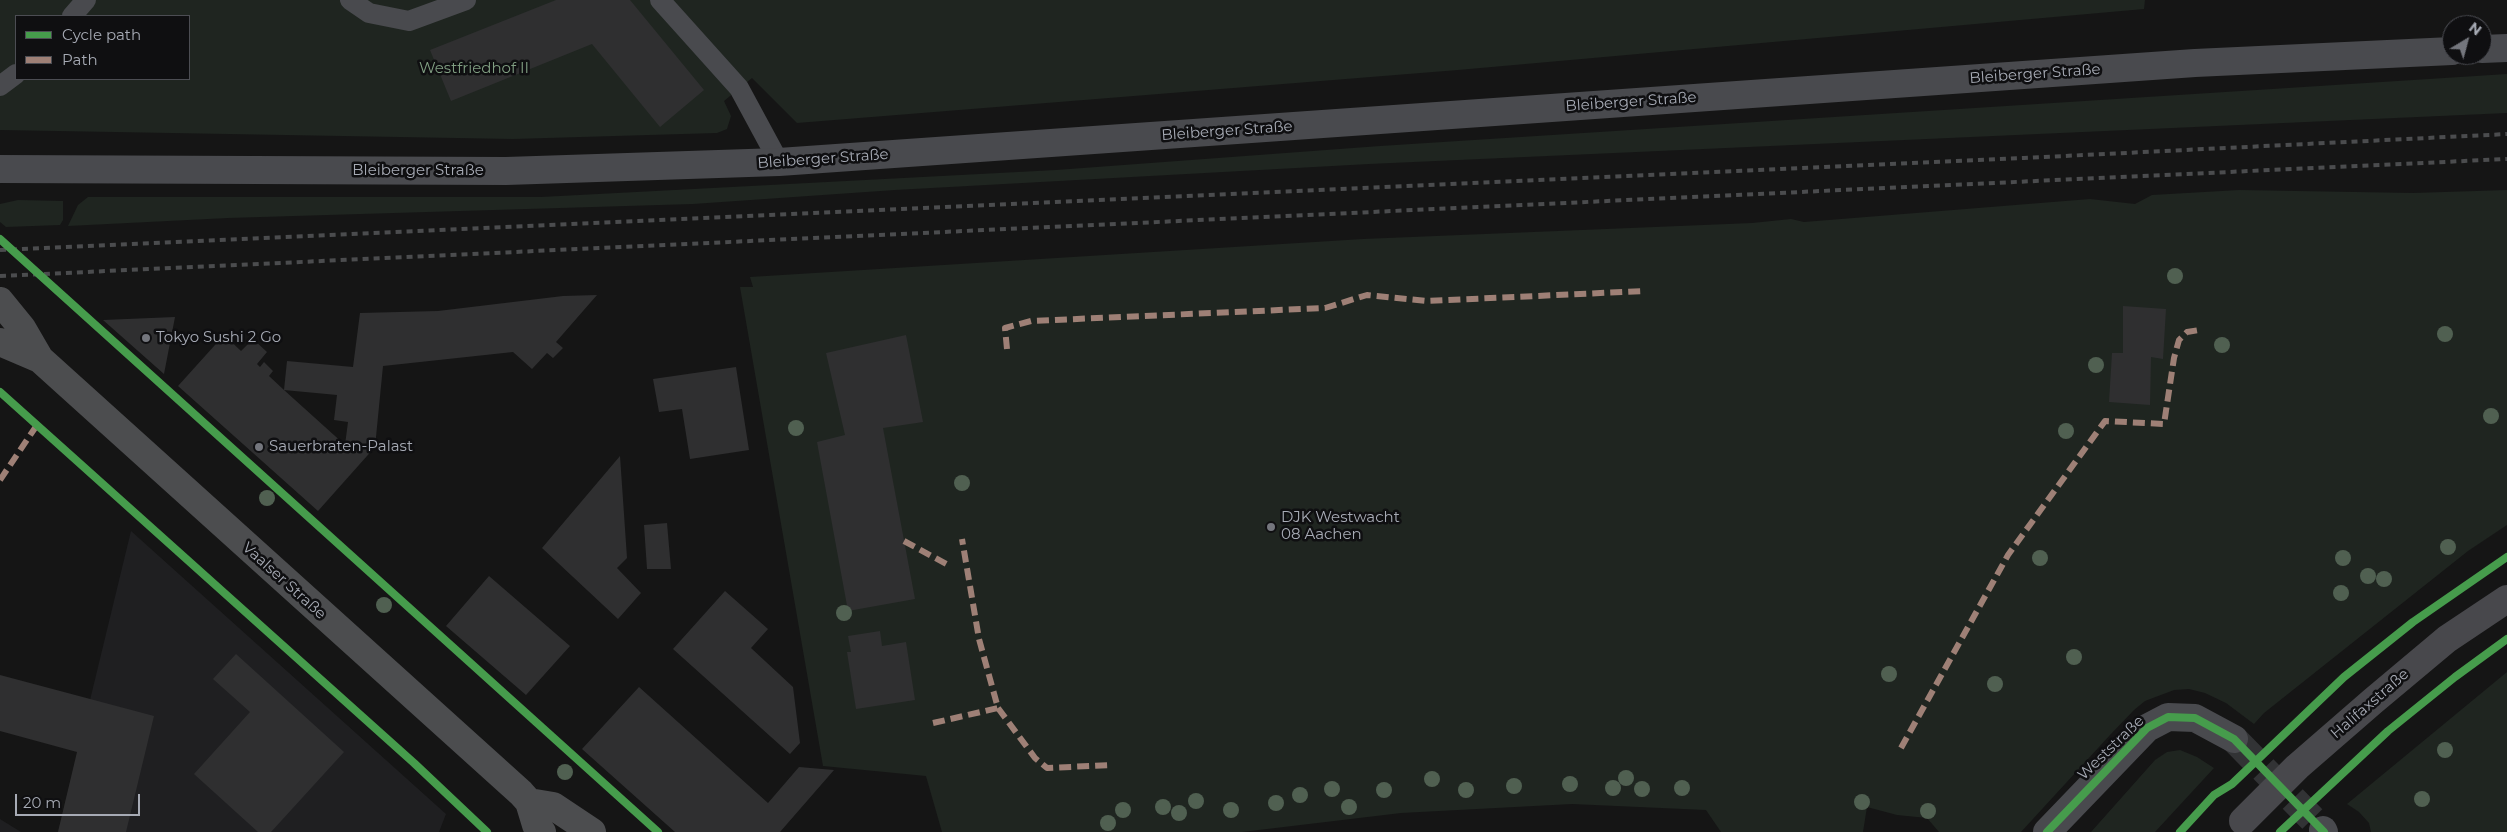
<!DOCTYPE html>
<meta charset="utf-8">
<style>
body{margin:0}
#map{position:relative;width:2507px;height:832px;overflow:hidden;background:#151515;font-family:Montserrat,sans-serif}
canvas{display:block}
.legend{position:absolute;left:15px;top:15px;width:175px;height:65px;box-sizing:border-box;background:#0f0f11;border:1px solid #4c4d53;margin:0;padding:6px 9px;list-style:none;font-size:15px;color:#a7abb5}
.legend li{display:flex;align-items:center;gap:10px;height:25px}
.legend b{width:25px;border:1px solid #4c4d53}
.north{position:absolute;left:2442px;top:15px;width:50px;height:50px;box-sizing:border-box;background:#0f0f11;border:1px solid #4c4d53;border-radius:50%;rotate:37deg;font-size:14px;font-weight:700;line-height:20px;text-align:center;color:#a7abb5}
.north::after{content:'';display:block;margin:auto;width:18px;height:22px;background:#74767d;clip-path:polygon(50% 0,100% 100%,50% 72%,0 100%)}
.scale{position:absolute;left:15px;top:794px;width:125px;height:22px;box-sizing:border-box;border:2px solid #a7abb5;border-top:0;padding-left:6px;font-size:15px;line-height:18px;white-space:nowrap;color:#a7abb5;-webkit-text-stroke:4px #0f0f11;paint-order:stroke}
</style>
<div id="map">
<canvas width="2507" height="832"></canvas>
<ul class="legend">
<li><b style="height:6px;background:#469c4c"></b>Cycle path</li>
<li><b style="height:6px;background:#9e8076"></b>Path</li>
</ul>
<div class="north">N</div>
<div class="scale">20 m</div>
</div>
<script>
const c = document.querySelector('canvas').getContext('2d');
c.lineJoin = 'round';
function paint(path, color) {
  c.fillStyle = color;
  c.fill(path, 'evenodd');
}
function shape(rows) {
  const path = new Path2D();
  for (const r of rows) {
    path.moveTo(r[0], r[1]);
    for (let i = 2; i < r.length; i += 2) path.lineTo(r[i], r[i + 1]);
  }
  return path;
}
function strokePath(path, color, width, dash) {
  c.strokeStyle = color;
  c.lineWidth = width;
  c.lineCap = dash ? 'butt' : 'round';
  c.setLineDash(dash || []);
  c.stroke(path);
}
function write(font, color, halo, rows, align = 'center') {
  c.font = font + ' Montserrat,sans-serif';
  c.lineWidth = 5;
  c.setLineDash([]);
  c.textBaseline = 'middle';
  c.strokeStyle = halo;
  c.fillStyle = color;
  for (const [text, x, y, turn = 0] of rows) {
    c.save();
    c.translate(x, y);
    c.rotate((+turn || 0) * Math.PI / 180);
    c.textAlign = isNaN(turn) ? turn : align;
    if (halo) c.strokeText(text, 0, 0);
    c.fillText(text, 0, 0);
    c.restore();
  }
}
const built = shape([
 [131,531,446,814,439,832,58,832],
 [0,819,21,832,0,832]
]);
const green = shape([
 [0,0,2145,0,2144,9,1458,70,797,123,752,78,724,101,731,116,727,129,717,133,513,139,0,130],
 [16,16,189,16,189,79,16,79],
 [2507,74,2507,113,1369,164,895,190,693,204,228,218,68,226,78,205,88,197,541,197,1056,170,1380,146],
 [2239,190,2413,193,2507,190,2507,525,2468,551,2264,713,2254,724,2226,703,2205,693,2189,689,2174,690,2145,701,2134,710,2110,735,2021,832,1939,832,1927,818,1897,815,1867,807,1863,832,1721,832,1706,810,1572,804,1401,813,1242,832,942,832,926,776,823,766,740,287,753,287,750,277,1363,239,1752,223,1791,219,1804,222,2090,199,2135,204,2152,195],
 [18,200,63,201,63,220,60,225,6,227,0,222,0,204],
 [2507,672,2507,832,2371,832,2369,823,2359,812,2347,804],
 [2180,750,2197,757,2214,768,2155,832,2091,832,2155,760,2167,752]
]);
const building = shape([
 [556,0,630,0,704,90,660,127,592,44,451,101,430,50],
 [597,295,556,342,563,348,553,358,547,353,532,369,513,352,383,366,375,447,318,511,178,386,224,335,241,351,253,339,267,352,257,364,260,367,264,362,273,371,269,376,284,390,287,361,353,367,360,313,438,311,563,296],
 [284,390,337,395,334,420,348,422,345,445],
 [2123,306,2166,309,2163,359,2151,357,2150,405,2109,402,2112,353,2123,353],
 [175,317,164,374,103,320],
 [906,335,923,422,883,428,915,599,848,611,817,442,845,435,826,353],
 [736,367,749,450,690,459,682,409,659,412,653,379],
 [620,456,627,558,617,568,641,593,618,619,542,548],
 [667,523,671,569,647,569,644,525],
 [489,576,570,646,526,695,446,626],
 [725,591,768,629,751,648,793,687,800,743,790,754,673,649],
 [880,631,882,646,906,642,915,700,856,709,847,652,851,652,848,636],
 [236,654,344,752,271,832,258,832,194,774,250,712,213,679],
 [0,675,154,716,126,832,58,832,77,752,0,731],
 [639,687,768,803,799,767,834,770,780,832,675,832,582,749]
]);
const streetTunnel = shape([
 [2234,739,2323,830]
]);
const lane = shape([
 [350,0,369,13,409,21,466,0],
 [660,0,739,88,779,162],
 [72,16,86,0],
 [0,86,16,74]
]);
const street = shape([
 [2482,49,2507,48],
 [0,169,506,171,779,162,2195,63,2452,51],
 [2323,830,2324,832],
 [2047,832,2147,728,2168,717,2195,718,2234,739]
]);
const primary = shape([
 [0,301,22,328,40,359,521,793,529,802,536,825,542,832],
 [0,342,40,359],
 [529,802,553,806,592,832]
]);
const rail = shape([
 [0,250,2024,158,2507,134],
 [0,276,2507,159]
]);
const secondaryBridge = shape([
 [2243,821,2297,767,2373,701,2447,639,2507,599]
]);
const quiet = shape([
 [1007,349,1005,328,1031,321,1325,308,1367,295,1427,301,1645,291],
 [0,480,37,425],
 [904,541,950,566],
 [998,708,1035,758,1047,768,1112,765],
 [933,723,998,708,979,639,962,539],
 [1901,748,2008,555,2105,421,2164,424,2174,358,2179,340,2187,332,2199,330]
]);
const cycleway = shape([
 [0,239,658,832],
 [0,392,414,763,487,832],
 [2047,832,2147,728,2168,717,2195,718,2234,739,2324,832],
 [2180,832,2214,795,2232,784,2344,677,2413,622,2507,557],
 [2280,832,2388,731,2455,677,2507,639]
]);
const trees = [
 [2175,276],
 [2445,334],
 [2222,345],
 [2096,365],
 [2491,416],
 [796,428],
 [2066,431],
 [962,483],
 [267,498],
 [2448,547],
 [2040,558],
 [2343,558],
 [2368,576],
 [2384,579],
 [2341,593],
 [384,605],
 [844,613],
 [2074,657],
 [1889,674],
 [1995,684],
 [2445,750],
 [565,772],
 [1626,778],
 [1432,779],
 [1570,784],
 [1514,786],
 [1613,788],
 [1682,788],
 [1332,789],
 [1642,789],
 [1384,790],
 [1466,790],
 [1300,795],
 [2422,799],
 [1196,801],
 [1862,802],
 [1276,803],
 [1163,807],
 [1349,807],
 [1123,810],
 [1231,810],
 [1928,811],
 [1179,813],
 [1108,823]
];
const markers = [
 [146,338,5,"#74767d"],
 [259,447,5,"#74767d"],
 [1271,527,5,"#74767d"]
];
const parkNames = [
 ["Westfriedhof II",474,69]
];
const streetNames = [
 ["Bleiberger Straße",2035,74,-4],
 ["Bleiberger Straße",1631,102,-4],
 ["Bleiberger Straße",1227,131,-4],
 ["Bleiberger Straße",823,159,-4],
 ["Bleiberger Straße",418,171],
 ["Vaalser Straße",284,581,42],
 ["Halifaxstraße",2370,704,-41],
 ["Weststraße",2111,748,-44]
];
const poiNames = [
 ["Tokyo Sushi 2 Go",156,338],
 ["Sauerbraten-Palast",269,447],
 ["DJK Westwacht",1281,518],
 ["08 Aachen",1281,535]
];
paint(built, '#1f1f21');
paint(green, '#1f2520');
paint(building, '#2f2f30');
strokePath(streetTunnel, '#323335', 28, [28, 14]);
strokePath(lane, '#494a4e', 20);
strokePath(street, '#494a4e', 28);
strokePath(primary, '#4c4d4f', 28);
strokePath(rail, '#4b4c4e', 4, [6, 5]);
strokePath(secondaryBridge, '#48484c', 28);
strokePath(quiet, '#9e8076', 6, [12, 6]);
strokePath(cycleway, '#469c4c', 8);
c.fillStyle = '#506051';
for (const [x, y] of trees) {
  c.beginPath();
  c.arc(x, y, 8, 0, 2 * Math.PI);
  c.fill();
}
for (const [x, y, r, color] of markers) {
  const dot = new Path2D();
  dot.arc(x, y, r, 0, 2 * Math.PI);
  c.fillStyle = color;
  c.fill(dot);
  strokePath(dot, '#0f0f11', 2);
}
write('15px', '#809e82', '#0f0f11', parkNames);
write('15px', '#a7abb5', '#0f0f11', streetNames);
write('15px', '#a7abb5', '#0f0f11', poiNames, 'left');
</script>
